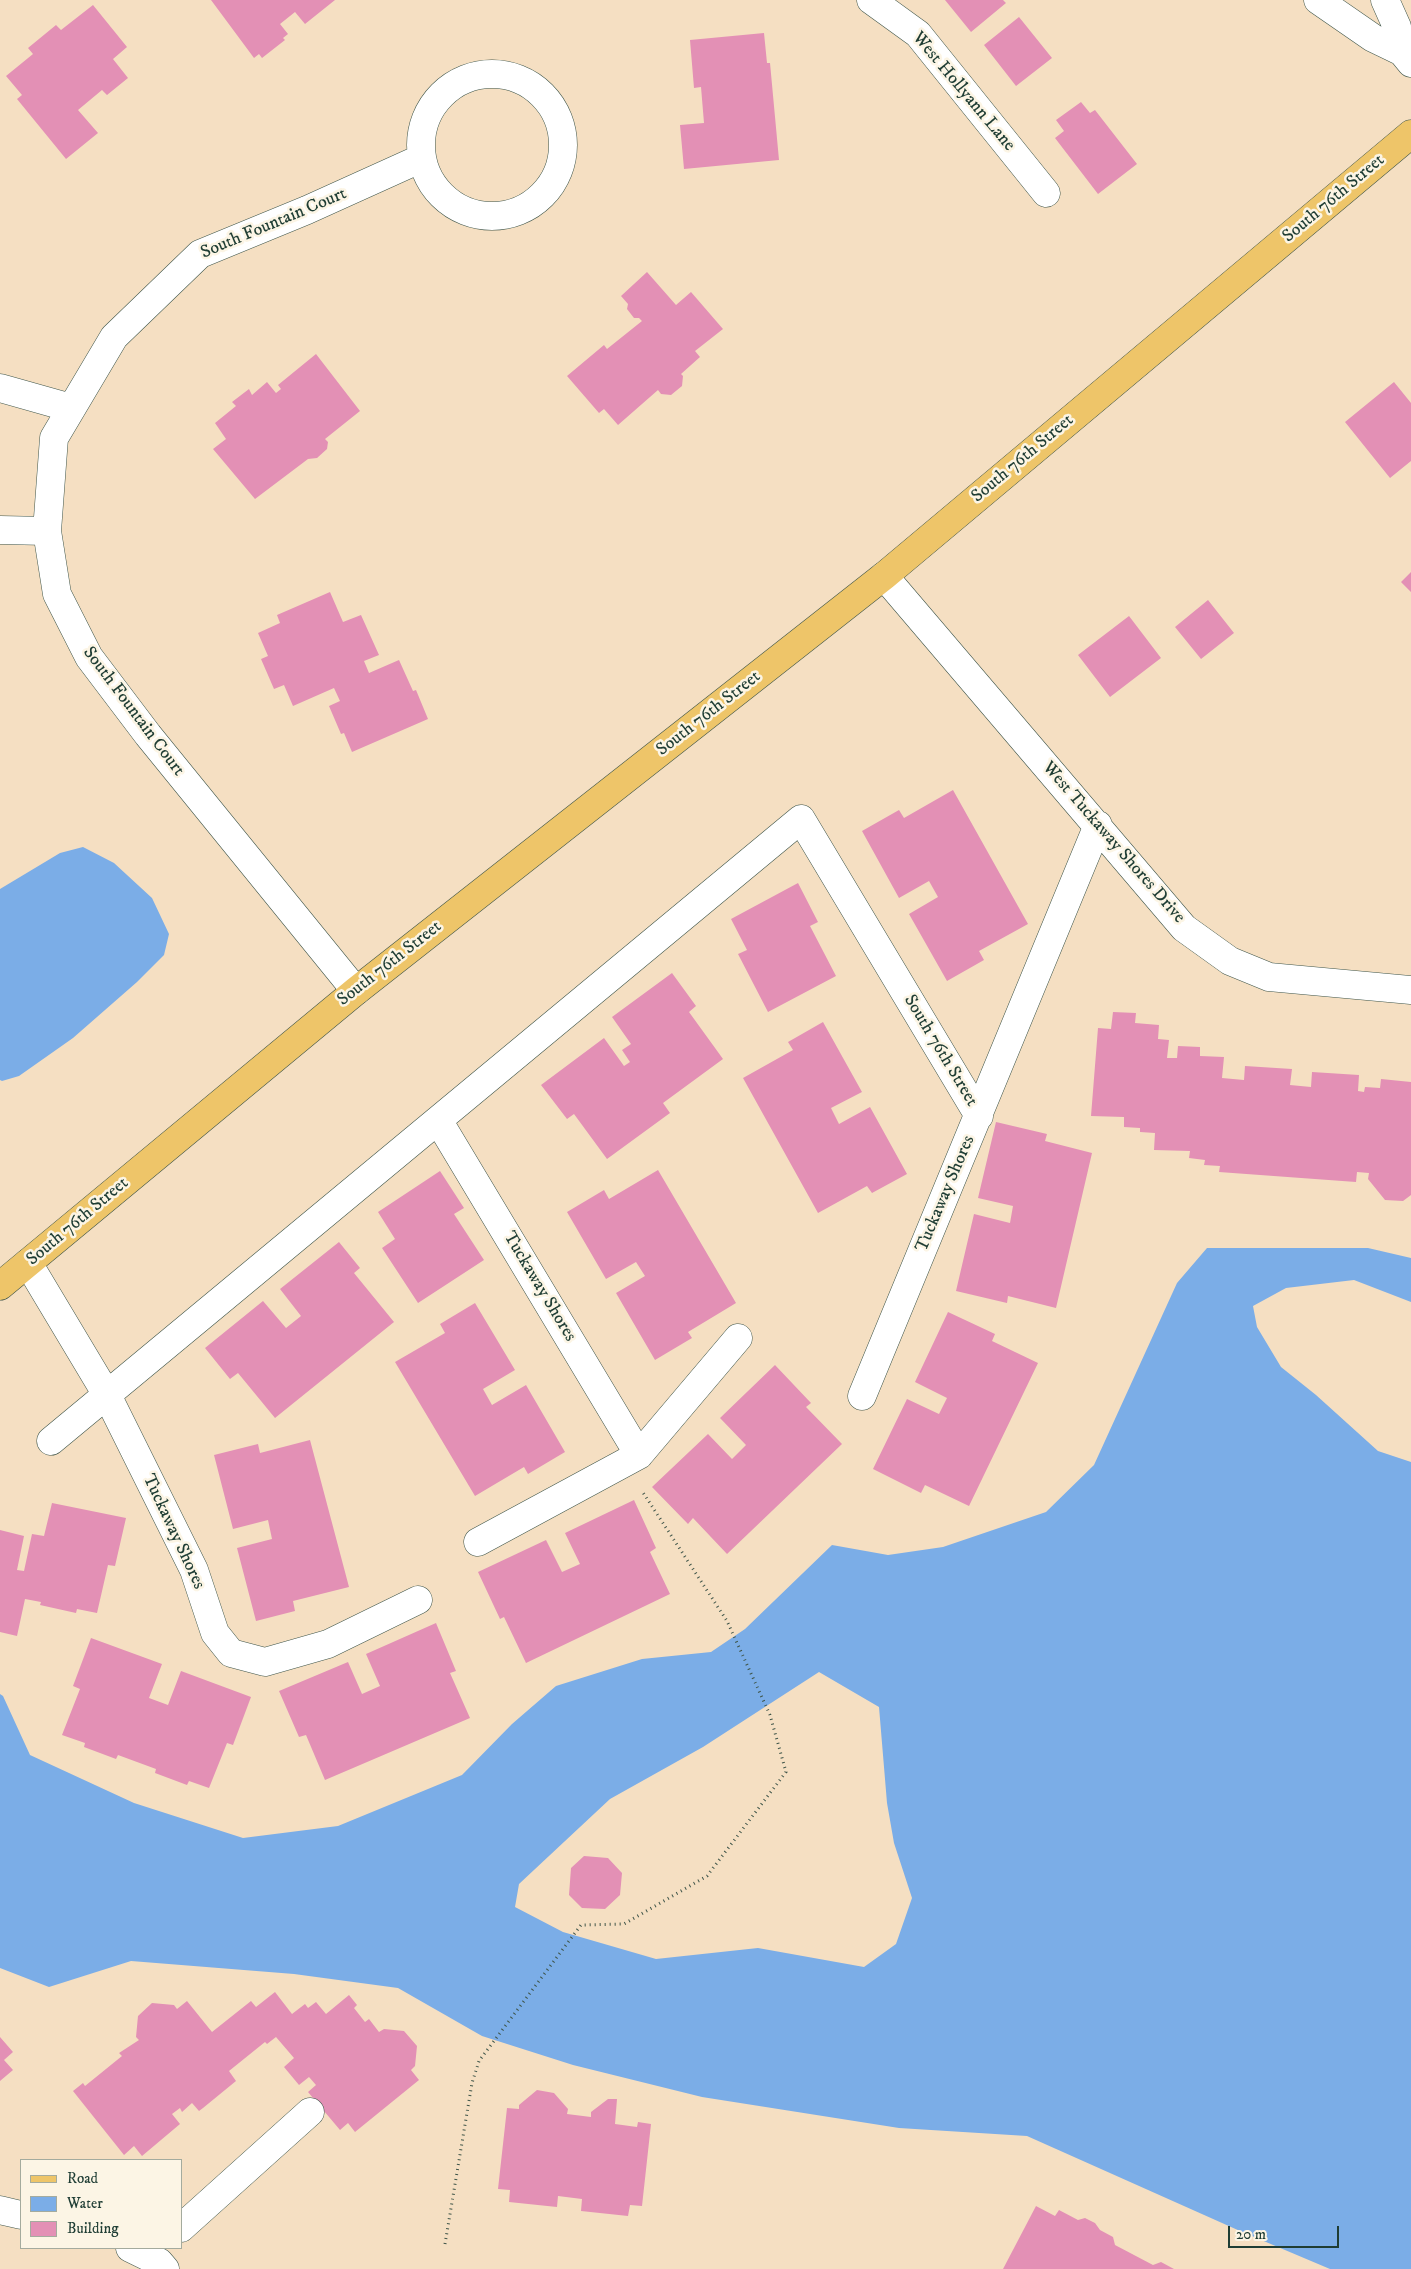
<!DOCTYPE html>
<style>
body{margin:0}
#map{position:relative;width:1411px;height:2269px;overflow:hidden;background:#f5dfc2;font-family:"IM FELL DW Pica",serif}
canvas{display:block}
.legend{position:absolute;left:20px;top:2159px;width:162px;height:90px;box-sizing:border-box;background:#fcf5e5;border:1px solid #a4ab9e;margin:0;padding:6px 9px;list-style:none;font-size:15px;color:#1f3d34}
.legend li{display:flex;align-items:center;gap:10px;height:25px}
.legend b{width:25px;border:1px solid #a4ab9e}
.scale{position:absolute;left:1228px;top:2226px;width:111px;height:22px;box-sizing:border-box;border:2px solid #1f3d34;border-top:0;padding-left:6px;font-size:15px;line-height:18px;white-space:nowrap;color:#1f3d34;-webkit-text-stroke:4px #fcf5e5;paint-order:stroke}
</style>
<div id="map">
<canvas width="1411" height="2269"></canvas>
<ul class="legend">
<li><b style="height:6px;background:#eec569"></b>Road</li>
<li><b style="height:14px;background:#7bade7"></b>Water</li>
<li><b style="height:14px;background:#e390b5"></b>Building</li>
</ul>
<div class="scale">20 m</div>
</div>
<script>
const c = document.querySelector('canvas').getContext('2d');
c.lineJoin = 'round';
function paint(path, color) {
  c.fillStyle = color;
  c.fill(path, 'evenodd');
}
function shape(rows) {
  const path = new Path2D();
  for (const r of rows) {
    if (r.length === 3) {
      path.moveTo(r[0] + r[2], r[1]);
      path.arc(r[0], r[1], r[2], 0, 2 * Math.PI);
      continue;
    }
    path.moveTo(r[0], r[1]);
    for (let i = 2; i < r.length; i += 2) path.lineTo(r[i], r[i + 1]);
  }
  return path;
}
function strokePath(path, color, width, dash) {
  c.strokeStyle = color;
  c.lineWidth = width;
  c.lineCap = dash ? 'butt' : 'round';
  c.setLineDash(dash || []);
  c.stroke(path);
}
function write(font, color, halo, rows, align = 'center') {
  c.font = font + ' "IM FELL DW Pica",serif';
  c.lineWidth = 5;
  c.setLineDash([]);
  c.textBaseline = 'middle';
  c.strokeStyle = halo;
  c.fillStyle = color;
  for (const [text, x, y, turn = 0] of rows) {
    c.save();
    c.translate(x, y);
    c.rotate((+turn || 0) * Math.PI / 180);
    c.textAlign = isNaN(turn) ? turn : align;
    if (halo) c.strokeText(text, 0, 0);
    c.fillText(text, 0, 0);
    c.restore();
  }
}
const water = shape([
 [83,847,114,863,152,898,169,934,164,955,137,982,73,1038,19,1076,2,1081,0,1080,0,889,60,853],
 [1207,1248,1368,1248,1411,1258,1411,1302,1354,1280,1286,1288,1253,1306,1257,1327,1281,1367,1316,1395,1378,1451,1411,1462,1411,2269,1330,2269,1240,2231,1027,2136,899,2128,702,2097,573,2065,482,2036,398,1988,294,1974,131,1961,49,1987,0,1968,0,1694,3,1696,30,1755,134,1803,243,1838,338,1826,462,1775,512,1724,556,1686,642,1659,711,1652,745,1629,832,1545,888,1555,943,1547,1046,1512,1094,1465,1177,1283],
 [819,1672,879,1707,887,1803,894,1843,912,1898,896,1944,864,1967,758,1948,656,1959,563,1932,515,1907,519,1884,610,1799,703,1747]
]);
const building = shape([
 [211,0,335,0,305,24,295,12,280,24,288,34,283,38,285,40,262,58,259,54,254,58],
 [945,0,1003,0,1006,3,971,32],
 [93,5,127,47,113,59,128,78,107,95,102,90,78,110,98,133,66,159,17,99,22,95,6,76,33,54,28,48,56,25,61,30],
 [1019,17,1052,58,1016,86,984,45],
 [764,33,767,63,770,63,779,160,684,169,680,125,704,123,701,87,694,88,690,40],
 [1081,102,1090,113,1095,110,1137,164,1098,194,1055,138,1064,131,1056,120],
 [647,272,676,305,691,292,723,329,695,351,700,357,681,374,683,376,682,386,671,395,661,394,658,390,618,425,604,409,599,413,567,376,604,345,607,349,642,321,639,318,634,318,627,309,628,304,621,296],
 [316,354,360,411,325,439,328,442,327,449,317,458,308,459,255,499,213,449,226,439,215,423,236,406,232,402,249,389,252,395,267,382,276,393,281,389,278,385],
 [1394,382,1411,403,1411,461,1390,478,1345,422],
 [1411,572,1411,592,1401,582],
 [330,592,343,622,361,615,379,655,364,661,369,673,399,660,413,691,416,690,428,719,352,752,344,733,341,734,329,706,340,701,334,688,293,706,284,685,274,689,261,659,268,656,258,633,280,623,277,615],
 [1208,600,1234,633,1201,659,1175,627],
 [1129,616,1161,658,1110,697,1078,655],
 [953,790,1028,924,979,951,984,960,947,981,909,914,938,897,929,881,899,898,862,831,899,810,904,818],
 [798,883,818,922,810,926,836,976,768,1012,738,954,747,950,731,919],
 [672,973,696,1006,689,1012,723,1059,663,1103,670,1113,607,1159,574,1114,567,1119,541,1085,604,1038,624,1066,630,1062,622,1050,631,1044,612,1017],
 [1113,1012,1136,1013,1135,1023,1159,1025,1158,1039,1169,1040,1167,1058,1177,1058,1178,1046,1200,1047,1200,1056,1224,1057,1222,1078,1244,1080,1245,1066,1292,1069,1290,1085,1311,1087,1312,1072,1359,1075,1358,1091,1364,1092,1365,1087,1380,1088,1381,1079,1411,1082,1411,1195,1403,1201,1385,1200,1368,1179,1369,1173,1357,1172,1356,1182,1219,1172,1220,1166,1204,1165,1205,1160,1189,1158,1190,1151,1154,1150,1155,1133,1140,1132,1140,1128,1124,1127,1124,1117,1091,1116,1098,1028,1111,1029],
 [823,1022,862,1092,831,1108,839,1124,870,1107,907,1174,872,1193,867,1186,818,1213,743,1078,793,1050,788,1042],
 [996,1122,1047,1134,1045,1141,1092,1153,1056,1308,1008,1296,1007,1303,956,1291,974,1214,1010,1223,1013,1206,978,1198],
 [658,1170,736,1303,688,1332,692,1338,655,1360,616,1293,645,1276,636,1262,606,1279,567,1212,604,1190,609,1199],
 [440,1171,464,1208,454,1214,484,1260,418,1303,382,1248,395,1239,378,1212],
 [339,1242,360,1268,354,1273,394,1322,275,1418,238,1373,230,1379,205,1348,263,1301,286,1328,301,1316,280,1289],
 [475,1303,515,1370,483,1389,492,1405,526,1385,565,1452,528,1474,524,1467,475,1496,395,1362,445,1333,440,1324],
 [948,1312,995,1334,992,1341,1038,1363,969,1506,925,1485,921,1493,873,1469,907,1399,939,1414,947,1398,915,1382],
 [775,1365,811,1403,806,1407,842,1444,727,1554,693,1518,688,1524,652,1487,708,1434,732,1459,746,1445,720,1418],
 [310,1440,349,1587,293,1601,295,1611,256,1621,237,1548,272,1539,268,1520,233,1529,214,1455,258,1444,260,1453],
 [634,1500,656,1548,650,1552,670,1594,526,1663,504,1617,500,1619,478,1572,546,1540,562,1572,580,1564,565,1533],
 [52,1503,126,1518,115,1566,108,1565,97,1613,77,1609,76,1613,40,1605,41,1602,25,1599,17,1636,0,1632,0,1530,24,1536,17,1570,24,1571,32,1534,44,1536],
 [436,1623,456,1671,450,1673,470,1718,325,1780,306,1735,299,1737,279,1691,348,1662,362,1694,380,1686,366,1654],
 [91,1638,162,1664,149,1698,168,1705,181,1671,251,1697,233,1745,227,1743,209,1788,189,1781,187,1785,155,1773,156,1769,118,1755,116,1759,84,1747,85,1743,62,1735,80,1689,73,1686],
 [584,1856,608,1858,622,1873,620,1895,605,1909,582,1908,569,1895,571,1868],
 [275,1992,292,2014,305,2004,308,2008,316,2002,326,2014,349,1995,357,2005,354,2008,365,2022,369,2019,379,2032,384,2029,404,2031,417,2046,415,2066,411,2070,419,2080,355,2132,348,2123,340,2130,308,2092,316,2085,309,2077,299,2085,284,2067,294,2058,276,2037,267,2044,265,2042,229,2071,236,2081,203,2108,199,2111,192,2103,182,2112,180,2108,172,2114,180,2124,142,2156,134,2146,124,2155,73,2091,83,2083,85,2086,122,2056,119,2053,139,2040,136,2037,138,2016,152,2003,174,2005,177,2009,187,2001,212,2032,251,2001,256,2007],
 [0,2037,13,2052,4,2060,13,2070,0,2081],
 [537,2090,554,2093,568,2109,567,2114,591,2117,591,2112,608,2099,617,2099,615,2124,637,2127,638,2122,651,2124,642,2206,630,2205,628,2216,581,2211,582,2199,558,2196,557,2207,509,2202,510,2190,498,2189,507,2108,519,2109,519,2105],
 [1036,2206,1055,2216,1059,2210,1078,2220,1085,2218,1095,2223,1100,2230,1113,2237,1115,2245,1153,2265,1161,2262,1174,2269,1003,2269]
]);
const path = shape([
 [445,2244,472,2083,479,2061,581,1925,624,1924,707,1876,786,1772,770,1715,727,1621,642,1491]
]);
const minor = shape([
 [871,0,918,34,1046,193],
 [1318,0,1373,38,1402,52,1411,63],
 [1385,0,1397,27,1402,52],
 [492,145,71],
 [0,388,71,408],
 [0,530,47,531],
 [884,576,1184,928,1230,961,1269,977,1411,990],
 [356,991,148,735,89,657,57,594,47,531,54,438,114,337,200,254,307,210,422,158],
 [438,1120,639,1455],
 [28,1263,107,1395,194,1570,215,1633,231,1653,265,1662,328,1644,418,1600],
 [862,1396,1098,825],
 [51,1441,801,819,979,1116],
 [478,1542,639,1455,738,1338],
 [0,2210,21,2215],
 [181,2228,310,2112],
 [130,2248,159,2262,165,2269]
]);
const major = shape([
 [0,1286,356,991,884,576,1411,134]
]);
const streetNames = [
 ["West Hollyann Lane",963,92,50],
 ["South 76th Street",1334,199,-40],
 ["South Fountain Court",274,224,-23],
 ["South 76th Street",1023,459,-40],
 ["South Fountain Court",133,712,53],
 ["South 76th Street",709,714,-38],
 ["West Tuckaway Shores Drive",1113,843,49],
 ["South 76th Street",390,964,-38],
 ["South 76th Street",940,1051,59],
 ["Tuckaway Shores",946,1194,-67],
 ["South 76th Street",78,1222,-40],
 ["Tuckaway Shores",539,1287,59],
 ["Tuckaway Shores",173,1532,65]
];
paint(water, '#7bade7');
paint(building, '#e390b5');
strokePath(minor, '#3f5549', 29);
strokePath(major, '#3f5549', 29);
strokePath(path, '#3f5549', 3, [1, 4]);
strokePath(minor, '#fff', 28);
strokePath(major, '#eec569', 28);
write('18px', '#1f3d34', '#fcf5e5', streetNames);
</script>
